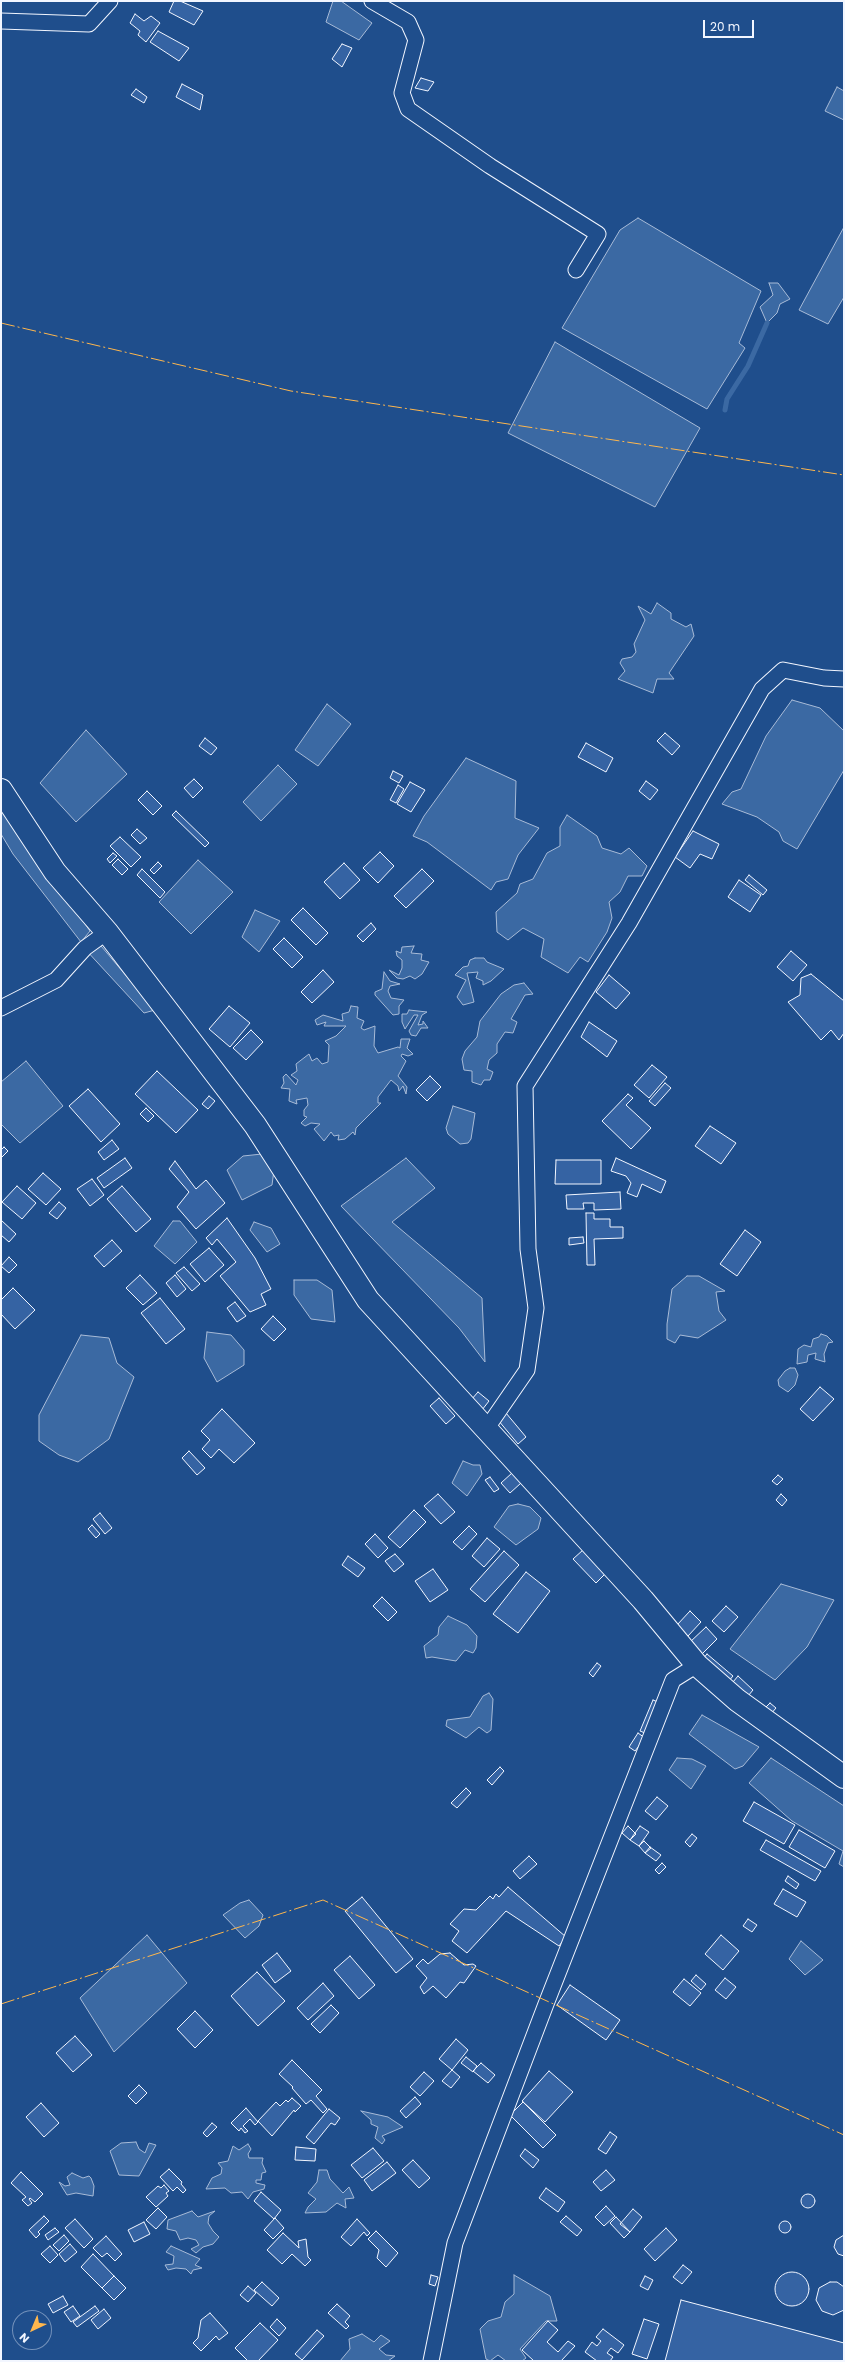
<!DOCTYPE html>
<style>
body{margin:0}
#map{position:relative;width:845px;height:2362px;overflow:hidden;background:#1f4e8c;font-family:Poppins,sans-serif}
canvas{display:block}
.frame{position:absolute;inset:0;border:2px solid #f2f6ff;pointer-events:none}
.north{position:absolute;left:12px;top:2310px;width:40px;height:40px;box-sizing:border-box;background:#1f4e8c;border:1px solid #7391ba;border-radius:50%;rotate:224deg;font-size:11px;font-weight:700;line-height:16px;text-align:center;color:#f2f6ff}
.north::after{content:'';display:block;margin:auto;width:14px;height:18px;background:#ffb74d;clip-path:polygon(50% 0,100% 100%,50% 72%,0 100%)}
.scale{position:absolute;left:703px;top:20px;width:51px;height:18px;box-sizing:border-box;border:2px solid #f2f6ff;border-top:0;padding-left:5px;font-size:12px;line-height:14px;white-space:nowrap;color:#f2f6ff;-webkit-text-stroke:3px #1f4e8c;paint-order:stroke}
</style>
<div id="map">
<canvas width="845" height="2362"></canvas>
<div class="frame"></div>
<div class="north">N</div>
<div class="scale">20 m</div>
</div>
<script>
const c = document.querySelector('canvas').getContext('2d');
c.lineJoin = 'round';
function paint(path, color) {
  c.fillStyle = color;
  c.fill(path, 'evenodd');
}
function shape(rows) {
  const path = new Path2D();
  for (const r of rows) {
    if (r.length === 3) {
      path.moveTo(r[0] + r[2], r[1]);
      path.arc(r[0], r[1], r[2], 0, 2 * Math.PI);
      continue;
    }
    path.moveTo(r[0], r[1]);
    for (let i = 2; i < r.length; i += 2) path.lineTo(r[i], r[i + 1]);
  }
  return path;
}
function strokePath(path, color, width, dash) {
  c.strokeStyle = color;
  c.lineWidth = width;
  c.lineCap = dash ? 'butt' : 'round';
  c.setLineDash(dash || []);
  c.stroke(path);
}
const water = shape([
 [333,1,341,1,372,23,359,40,326,22,333,1],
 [837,87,844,91,844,120,825,111,837,87],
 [638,218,761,291,739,343,745,348,707,409,562,328,620,230,638,218],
 [844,227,844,297,828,324,799,310,844,227],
 [769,283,778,283,790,299,780,304,777,313,767,323,760,307,773,295,769,283],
 [555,342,700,428,655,507,508,433,555,342],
 [657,603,671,613,671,619,686,627,691,624,694,636,669,673,674,679,657,679,653,693,618,679,625,671,620,663,622,659,632,657,636,652,634,644,645,620,638,606,651,614,657,603],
 [792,700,820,708,844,731,844,770,797,849,783,841,779,832,757,817,722,804,732,792,741,789,766,736,792,700],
 [327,704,351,724,318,766,295,750,327,704],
 [86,730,127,774,76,822,40,783,86,730],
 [466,758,516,781,515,818,539,828,518,855,508,879,496,882,491,890,427,842,413,836,424,816,466,758],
 [278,765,297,784,261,821,243,802,278,765],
 [1,806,90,931,81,942,13,854,1,834,1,806],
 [567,815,597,836,602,848,621,854,629,848,647,866,642,876,628,876,620,892,609,902,612,918,607,932,588,962,580,957,568,973,541,957,544,939,523,928,508,940,497,932,496,912,517,893,520,884,533,879,547,853,560,846,560,827,567,815],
 [198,860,233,892,191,934,159,902,198,860],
 [255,910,280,921,259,952,242,937,255,910],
 [96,940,155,1010,144,1013,85,949,96,940],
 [414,946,411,953,422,954,421,960,429,962,422,974,415,979,410,976,403,979,397,978,389,970,399,975,402,968,402,960,397,956,396,951,401,953,402,947,414,946],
 [475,958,484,958,487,962,504,969,491,981,483,985,483,981,476,978,478,972,467,973,474,1002,463,1005,457,997,466,980,455,975,463,967,468,966,470,960,475,958],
 [384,972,390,981,400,984,390,986,388,991,391,998,404,1000,399,1006,399,1014,393,1015,375,995,375,992,382,989,384,972],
 [524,983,533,994,525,995,511,1019,517,1022,513,1033,505,1032,497,1044,497,1053,489,1060,487,1069,493,1072,490,1080,484,1080,481,1085,472,1082,472,1071,464,1070,462,1059,465,1051,477,1037,480,1021,501,994,514,985,524,983],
 [351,1006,358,1007,357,1018,364,1021,361,1028,364,1030,375,1026,374,1046,378,1053,398,1047,400,1048,401,1039,410,1039,407,1048,413,1054,408,1056,402,1054,401,1056,406,1061,398,1076,407,1087,406,1094,403,1086,399,1091,398,1086,391,1080,378,1097,378,1103,381,1103,356,1128,355,1135,353,1132,345,1139,338,1140,339,1135,334,1136,331,1132,324,1141,314,1129,320,1124,311,1123,305,1126,301,1123,307,1117,304,1116,304,1110,308,1105,307,1098,296,1100,297,1104,289,1101,290,1089,281,1088,284,1083,283,1077,286,1074,296,1085,298,1080,291,1075,297,1071,296,1064,309,1054,312,1061,317,1058,322,1064,328,1062,329,1045,325,1041,336,1036,346,1026,324,1026,326,1022,317,1025,315,1020,323,1015,343,1021,342,1014,349,1012,351,1006],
 [409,1010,427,1012,422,1015,418,1025,423,1024,423,1021,428,1028,421,1028,416,1036,411,1035,409,1031,418,1015,414,1015,405,1029,402,1022,402,1014,407,1014,409,1010],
 [26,1061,63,1106,20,1143,1,1124,1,1082,26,1061],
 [453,1106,475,1113,471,1139,468,1143,460,1144,448,1134,446,1128,453,1106],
 [262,1154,274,1170,272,1185,242,1200,227,1170,243,1156,262,1154],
 [406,1158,435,1188,392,1222,482,1298,485,1362,459,1328,341,1206,406,1158],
 [173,1221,180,1221,197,1242,175,1264,154,1246,173,1221],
 [254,1222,271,1228,280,1244,267,1252,250,1230,254,1222],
 [687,1276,699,1276,725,1291,716,1292,719,1311,726,1320,698,1338,680,1335,675,1343,667,1339,667,1324,672,1289,687,1276],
 [294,1280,317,1280,332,1290,335,1322,311,1319,294,1295,294,1280],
 [207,1332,231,1335,244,1350,244,1365,217,1382,204,1358,207,1332],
 [821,1334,827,1336,833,1342,828,1343,824,1354,825,1362,815,1359,816,1353,808,1355,807,1362,797,1364,798,1349,804,1345,811,1347,813,1339,819,1337,821,1334],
 [81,1335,109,1338,117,1363,134,1377,109,1439,78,1462,59,1455,39,1441,39,1415,81,1335],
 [790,1368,795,1368,798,1375,795,1385,788,1392,779,1386,778,1380,785,1371,790,1368],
 [463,1461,473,1465,480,1465,482,1474,467,1496,452,1483,463,1461],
 [518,1504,530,1507,541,1518,538,1529,516,1545,494,1527,509,1506,518,1504],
 [781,1584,834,1600,807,1647,775,1680,730,1649,781,1584],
 [448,1616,467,1625,477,1636,476,1648,473,1653,465,1650,456,1661,432,1657,426,1658,424,1646,438,1635,439,1627,448,1616],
 [489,1693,493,1699,491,1730,487,1733,479,1727,466,1738,446,1726,447,1720,470,1717,483,1696,489,1693],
 [702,1715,759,1747,743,1766,735,1769,689,1734,702,1715],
 [677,1758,692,1759,706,1766,691,1789,669,1770,677,1758],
 [771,1758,844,1806,844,1867,839,1864,843,1851,792,1821,749,1783,771,1758],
 [249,1900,263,1915,259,1926,245,1938,223,1915,240,1903,249,1900],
 [147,1935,187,1983,114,2052,80,1998,147,1935],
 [801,1941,823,1960,805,1975,789,1959,801,1941],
 [361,2111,388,2117,403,2127,382,2136,385,2140,382,2144,375,2138,378,2127,371,2124,371,2120,361,2111],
 [136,2142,139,2149,145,2153,149,2143,156,2145,139,2176,119,2175,110,2151,121,2143,136,2142],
 [248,2144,251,2149,248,2154,249,2158,263,2158,262,2163,266,2172,262,2173,261,2180,256,2180,256,2183,265,2185,264,2189,253,2192,248,2199,242,2192,231,2193,225,2188,206,2189,212,2178,221,2174,222,2168,218,2163,228,2161,233,2146,239,2150,248,2144],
 [319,2170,327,2170,330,2179,343,2193,349,2187,354,2198,345,2199,346,2208,337,2203,326,2212,305,2213,308,2207,316,2199,308,2193,317,2182,319,2170],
 [72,2173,83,2178,89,2176,91,2178,94,2186,93,2196,76,2193,67,2195,59,2182,65,2186,70,2185,67,2177,72,2173],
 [192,2211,198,2217,215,2211,209,2216,208,2223,213,2231,219,2237,213,2244,203,2247,196,2253,191,2249,199,2245,196,2240,188,2238,180,2240,176,2231,167,2229,168,2220,192,2211],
 [171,2246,200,2259,195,2265,202,2268,193,2270,191,2274,186,2269,176,2268,168,2270,165,2265,173,2264,174,2256,166,2252,171,2246],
 [514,2275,550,2296,557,2321,546,2321,520,2349,526,2358,522,2361,506,2361,498,2355,490,2361,486,2359,480,2329,488,2321,501,2317,505,2302,514,2294,514,2275],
 [362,2334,374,2342,381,2335,390,2341,379,2349,386,2355,395,2356,388,2361,340,2361,350,2349,349,2339,362,2334]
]);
const stream = shape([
 [725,410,727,399,748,366,767,323]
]);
const building = shape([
 [174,1,180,1,203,11,194,25,169,12,174,1],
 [135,14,144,21,151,16,160,23,146,42,138,35,140,31,130,23,135,14],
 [158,31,189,48,179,61,150,42,158,31],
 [342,44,352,48,342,67,332,59,342,44],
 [421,78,434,82,428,91,415,88,421,78],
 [182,84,203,95,200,110,176,97,182,84],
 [136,89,147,97,144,103,131,95,136,89],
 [665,733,680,746,672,755,657,741,665,733],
 [205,738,217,748,211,755,199,746,205,738],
 [586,743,613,758,606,772,578,757,586,743],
 [393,771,403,776,399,783,390,778,393,771],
 [194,779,203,788,193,798,184,788,194,779],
 [646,781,658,790,650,800,639,791,646,781],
 [410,782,425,790,411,812,397,804,410,782],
 [398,785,404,789,396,803,390,800,398,785],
 [147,791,162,806,153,815,138,800,147,791],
 [176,811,209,843,205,847,172,815,176,811],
 [137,829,147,838,140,844,131,835,137,829],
 [693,831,719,844,712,859,700,854,690,868,675,857,693,831],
 [120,837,141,857,131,867,110,846,120,837],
 [380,852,394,866,378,883,363,868,380,852],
 [113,853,117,856,110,863,107,859,113,853],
 [118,859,128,869,122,875,112,865,118,859],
 [158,862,162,866,154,874,150,870,158,862],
 [344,863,360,880,340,899,324,882,344,863],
 [142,869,165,892,160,898,137,875,142,869],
 [422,869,434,881,406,908,394,896,422,869],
 [749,875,767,890,763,895,745,880,749,875],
 [739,880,761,895,750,912,728,897,739,880],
 [303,908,328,933,316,945,291,920,303,908],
 [371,923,376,929,363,942,357,936,371,923],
 [284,938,303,957,292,968,273,949,284,938],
 [791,951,807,965,793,981,777,967,791,951],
 [323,970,334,982,312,1003,301,992,323,970],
 [811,974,844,1001,844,1033,839,1040,831,1030,821,1040,788,1002,800,995,801,978,811,974],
 [609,975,630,993,616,1009,596,992,609,975],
 [229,1006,250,1023,230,1047,209,1029,229,1006],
 [589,1022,617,1041,607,1057,581,1037,589,1022],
 [251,1030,263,1042,246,1060,233,1048,251,1030],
 [652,1065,667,1077,649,1098,634,1085,652,1065],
 [157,1071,198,1110,176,1133,135,1094,157,1071],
 [430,1076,441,1087,427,1101,416,1090,430,1076],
 [665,1083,671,1088,655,1106,649,1101,665,1083],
 [88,1089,120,1124,101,1142,69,1106,88,1089],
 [628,1094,633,1098,626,1105,651,1128,631,1149,602,1121,628,1094],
 [209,1096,215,1101,208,1109,202,1104,209,1096],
 [146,1108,154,1116,148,1122,140,1114,146,1108],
 [710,1126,736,1143,721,1164,695,1146,710,1126],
 [112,1140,119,1149,104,1160,98,1152,112,1140],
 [4,1147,8,1151,1,1158,1,1150,4,1147],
 [125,1158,132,1168,104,1188,97,1178,125,1158],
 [616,1158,666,1181,661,1193,642,1184,637,1197,627,1193,631,1183,626,1176,611,1171,616,1158],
 [556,1160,601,1160,601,1184,555,1184,556,1160],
 [175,1161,196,1189,206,1180,225,1203,196,1229,177,1207,189,1192,169,1169,175,1161],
 [43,1173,61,1189,46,1205,28,1189,43,1173],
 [92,1179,104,1195,90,1206,77,1189,92,1179],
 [17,1186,36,1203,22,1219,2,1202,17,1186],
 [122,1186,151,1219,136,1232,107,1199,122,1186],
 [620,1192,621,1209,594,1210,594,1203,583,1203,584,1209,567,1209,566,1195,620,1192],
 [59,1202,66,1208,57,1219,49,1213,59,1202],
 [586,1213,594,1213,594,1219,610,1219,610,1227,623,1227,623,1238,594,1239,595,1265,587,1265,586,1213],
 [227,1218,255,1258,271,1289,261,1294,266,1305,250,1312,220,1276,236,1262,217,1239,212,1245,206,1238,227,1218],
 [1,1220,16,1234,9,1242,1,1235,1,1220],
 [745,1230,761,1242,737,1276,720,1264,745,1230],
 [583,1237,584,1243,569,1245,569,1238,583,1237],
 [112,1240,122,1251,104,1267,94,1256,112,1240],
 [209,1248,224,1265,205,1282,190,1264,209,1248],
 [9,1257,17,1265,9,1273,1,1266,9,1257],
 [184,1267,200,1284,192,1291,176,1273,184,1267],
 [140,1275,157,1293,143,1305,126,1288,140,1275],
 [175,1275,186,1289,177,1297,166,1283,175,1275],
 [13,1288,35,1310,15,1329,1,1314,1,1300,13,1288],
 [160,1298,185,1329,166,1344,141,1313,160,1298],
 [235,1302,246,1316,237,1322,227,1308,235,1302],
 [273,1316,286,1329,274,1341,261,1329,273,1316],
 [820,1387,834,1399,813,1421,800,1409,820,1387],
 [478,1392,489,1401,482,1410,471,1400,478,1392],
 [439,1398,455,1416,446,1424,430,1406,439,1398],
 [222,1409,255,1443,234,1463,219,1449,211,1458,202,1449,210,1440,201,1431,222,1409],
 [506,1413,526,1437,518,1444,498,1420,506,1413],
 [189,1451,205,1468,197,1475,182,1458,189,1451],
 [512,1473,521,1483,510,1493,501,1483,512,1473],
 [778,1475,783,1479,777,1485,772,1481,778,1475],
 [490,1477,499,1489,494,1492,485,1480,490,1477],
 [438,1494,455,1512,441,1524,424,1506,438,1494],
 [781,1494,787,1500,782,1506,776,1500,781,1494],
 [414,1510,426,1522,400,1548,388,1537,414,1510],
 [100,1513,112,1528,105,1534,93,1519,100,1513],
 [92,1525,100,1534,96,1538,88,1529,92,1525],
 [469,1526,477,1534,462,1550,453,1542,469,1526],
 [375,1534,388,1548,378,1558,365,1544,375,1534],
 [487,1538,500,1549,484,1567,472,1556,487,1538],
 [583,1550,606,1573,596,1583,573,1559,583,1550],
 [504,1551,519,1565,485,1602,470,1589,504,1551],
 [395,1554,404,1564,394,1572,385,1561,395,1554],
 [348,1556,365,1568,358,1577,342,1565,348,1556],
 [433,1569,448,1590,430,1602,415,1581,433,1569],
 [526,1572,550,1591,518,1633,493,1614,526,1572],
 [382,1597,397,1612,388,1621,373,1606,382,1597],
 [726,1606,738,1617,724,1632,712,1621,726,1606],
 [690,1611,701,1622,688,1636,677,1625,690,1611],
 [706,1627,717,1639,701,1655,689,1643,706,1627],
 [707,1654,733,1676,728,1682,702,1660,707,1654],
 [597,1663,601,1666,593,1677,589,1673,597,1663],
 [738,1676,753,1690,748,1696,733,1682,738,1676],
 [653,1700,658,1702,645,1733,640,1731,653,1700],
 [770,1703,776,1708,770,1715,764,1709,770,1703],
 [638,1733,645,1738,635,1751,629,1747,638,1733],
 [500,1767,504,1771,492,1785,487,1780,500,1767],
 [466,1788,471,1793,457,1808,451,1803,466,1788],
 [657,1797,668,1806,656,1820,645,1811,657,1797],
 [754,1802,795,1825,784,1844,743,1821,754,1802],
 [628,1826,636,1834,630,1840,622,1833,628,1826],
 [640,1826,649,1832,639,1846,630,1840,640,1826],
 [799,1830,835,1851,825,1868,789,1847,799,1830],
 [692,1834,697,1838,690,1847,685,1842,692,1834],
 [766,1840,821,1871,815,1881,760,1850,766,1840],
 [644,1841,651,1848,645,1853,639,1846,644,1841],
 [650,1847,661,1855,656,1861,645,1853,650,1847],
 [529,1856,537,1864,520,1879,513,1871,529,1856],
 [662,1863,666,1867,659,1874,655,1870,662,1863],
 [788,1876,799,1884,796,1889,785,1881,788,1876],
 [508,1887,566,1937,559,1946,506,1911,467,1953,452,1941,459,1931,450,1924,464,1909,476,1910,490,1896,493,1899,496,1894,499,1897,508,1887],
 [783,1889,806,1902,797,1917,774,1904,783,1889],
 [362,1897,413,1959,396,1973,345,1911,362,1897],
 [748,1919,757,1925,752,1932,743,1926,748,1919],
 [721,1935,739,1951,723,1970,705,1954,721,1935],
 [277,1953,291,1971,275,1983,262,1965,277,1953],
 [450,1953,464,1965,473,1964,476,1966,464,1983,460,1982,446,1998,433,1986,424,1994,420,1987,427,1978,416,1966,423,1959,428,1964,440,1954,450,1953],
 [350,1956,375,1985,359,1999,334,1970,350,1956],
 [257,1972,285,2001,258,2026,231,1996,257,1972],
 [696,1975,706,1984,701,1990,691,1981,696,1975],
 [725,1978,736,1987,726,1999,715,1990,725,1978],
 [684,1979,701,1993,690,2006,673,1992,684,1979],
 [323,1983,334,1996,308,2020,297,2008,323,1983],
 [570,1985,620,2020,606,2040,557,2005,570,1985],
 [331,2005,339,2013,320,2033,311,2024,331,2005],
 [195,2011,213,2030,195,2048,177,2029,195,2011],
 [75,2036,92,2055,73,2072,56,2053,75,2036],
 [456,2039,468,2050,452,2070,439,2059,456,2039],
 [466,2057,477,2066,473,2072,461,2063,466,2057],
 [292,2060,322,2090,316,2096,327,2109,323,2113,311,2100,306,2104,292,2088,293,2087,279,2074,292,2060],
 [481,2063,495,2075,488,2083,473,2071,481,2063],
 [452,2070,460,2077,451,2088,442,2081,452,2070],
 [549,2071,573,2092,545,2122,522,2101,549,2071],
 [424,2072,434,2081,420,2096,410,2087,424,2072],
 [139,2085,147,2093,136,2104,128,2096,139,2085],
 [415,2097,421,2104,406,2118,400,2111,415,2097],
 [292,2098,301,2106,295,2112,294,2110,272,2136,258,2121,276,2102,280,2106,286,2100,288,2102,292,2098],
 [523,2102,556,2135,543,2148,510,2115,523,2102],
 [41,2103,59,2123,44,2137,26,2117,41,2103],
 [246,2108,258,2122,255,2125,250,2119,243,2126,248,2131,245,2133,241,2128,239,2131,231,2123,246,2108],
 [329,2109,340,2118,335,2125,331,2123,314,2144,306,2137,329,2109],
 [212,2123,217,2127,207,2137,203,2133,212,2123],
 [610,2132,617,2137,606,2154,598,2149,610,2132],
 [296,2147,316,2149,315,2161,295,2160,296,2147],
 [373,2148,384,2161,362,2178,351,2165,373,2148],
 [525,2149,539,2160,533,2168,520,2156,525,2149],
 [413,2160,430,2178,419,2188,402,2170,413,2160],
 [387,2162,396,2173,372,2191,364,2180,387,2162],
 [169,2169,182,2182,181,2184,186,2190,183,2193,177,2187,173,2191,160,2177,169,2169],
 [606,2170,615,2180,601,2191,593,2182,606,2170],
 [21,2172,43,2194,35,2202,30,2198,29,2199,32,2203,28,2206,22,2200,26,2197,11,2183,21,2172],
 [164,2185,169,2191,166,2193,168,2196,156,2207,146,2197,158,2186,161,2188,164,2185],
 [546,2188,565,2202,558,2212,539,2198,546,2188],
 [261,2192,281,2210,274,2219,254,2201,261,2192],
 [808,2201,7],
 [606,2206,615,2216,604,2226,595,2217,606,2206],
 [158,2208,167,2217,156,2229,146,2220,158,2208],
 [633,2209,642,2217,630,2232,620,2224,633,2209],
 [44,2216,49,2221,38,2232,40,2234,36,2238,29,2230,44,2216],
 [566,2216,582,2230,577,2236,560,2222,566,2216],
 [616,2217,630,2232,624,2238,610,2223,616,2217],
 [275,2218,284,2228,273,2239,264,2230,275,2218],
 [75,2219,93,2239,84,2248,65,2228,75,2219],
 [357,2219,370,2233,367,2236,364,2232,351,2246,341,2237,357,2219],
 [785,2227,6],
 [144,2222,150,2234,134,2242,128,2230,144,2222],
 [55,2228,59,2232,48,2240,45,2235,55,2228],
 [666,2228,677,2240,655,2261,644,2249,666,2228],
 [376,2231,398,2253,386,2267,377,2258,379,2250,368,2239,376,2231],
 [283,2233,299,2248,298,2241,306,2239,308,2257,311,2260,305,2266,292,2254,282,2264,267,2250,283,2233],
 [64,2235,69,2241,59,2251,53,2245,64,2235],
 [844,2235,844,2256,838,2254,834,2247,836,2240,844,2235],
 [106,2236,122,2254,115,2261,107,2253,102,2257,93,2248,106,2236],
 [70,2244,77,2252,65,2262,59,2254,70,2244],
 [50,2246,58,2255,50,2263,41,2254,50,2246],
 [93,2254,114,2276,102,2288,81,2267,93,2254],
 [683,2265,692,2272,682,2284,673,2277,683,2265],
 [792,2289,17],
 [431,2275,438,2277,435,2286,429,2284,431,2275],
 [114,2276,126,2288,114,2300,102,2288,114,2276],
 [645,2276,653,2280,648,2290,640,2286,645,2276],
 [262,2282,279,2298,272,2306,254,2290,262,2282],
 [830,2282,837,2282,844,2287,844,2310,833,2315,822,2311,816,2300,819,2288,830,2282],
 [248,2286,256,2293,248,2302,240,2295,248,2286],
 [63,2296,68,2305,53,2313,48,2304,63,2296],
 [681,2300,844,2343,844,2361,665,2361,681,2300],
 [337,2304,350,2316,345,2322,349,2326,346,2329,328,2313,337,2304],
 [73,2306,80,2316,71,2322,64,2312,73,2306],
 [95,2306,99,2311,77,2327,73,2322,95,2306],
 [104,2309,111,2318,98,2329,91,2320,104,2309],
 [210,2313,228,2333,219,2340,216,2336,201,2351,193,2343,198,2338,201,2320,210,2313],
 [277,2319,286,2328,279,2336,270,2327,277,2319],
 [644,2319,659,2324,647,2359,632,2354,644,2319],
 [548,2321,558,2330,547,2342,558,2352,568,2341,575,2346,561,2361,534,2361,522,2350,548,2321],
 [260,2323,278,2340,258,2361,248,2361,235,2348,260,2323],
 [603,2329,624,2345,618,2353,611,2348,607,2353,613,2357,610,2361,597,2361,585,2352,592,2342,597,2346,601,2341,596,2337,603,2329],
 [317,2330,324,2336,302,2360,295,2354,317,2330]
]);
const minor = shape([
 [372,1,408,22,416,40,402,93,408,109,490,166,598,234,576,270],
 [1,21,89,24,110,1],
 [1,1008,56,980,85,948,107,932],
 [487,1428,527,1370,536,1308,528,1249,525,1086,629,923,762,689,783,670,824,678,844,679],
 [431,2361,455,2243,546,2004,673,1680,697,1665]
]);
const secondary = shape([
 [1,790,55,872,107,932,255,1125,368,1300,643,1600,697,1665,737,1700,844,1777]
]);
const power = shape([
 [1,323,291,391,844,475],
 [1,2004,323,1900,844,2135]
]);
paint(water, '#3b69a3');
strokePath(water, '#a8bbd7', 1);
strokePath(stream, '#3b69a3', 5);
paint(building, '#3563a3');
strokePath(building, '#f2f6ff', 1);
strokePath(minor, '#f2f6ff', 17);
strokePath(secondary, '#f2f6ff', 24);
strokePath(minor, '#1f4e8c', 15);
strokePath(secondary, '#1f4e8c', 22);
strokePath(power, '#ffb74d', 1, [14, 3, 2, 3]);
</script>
